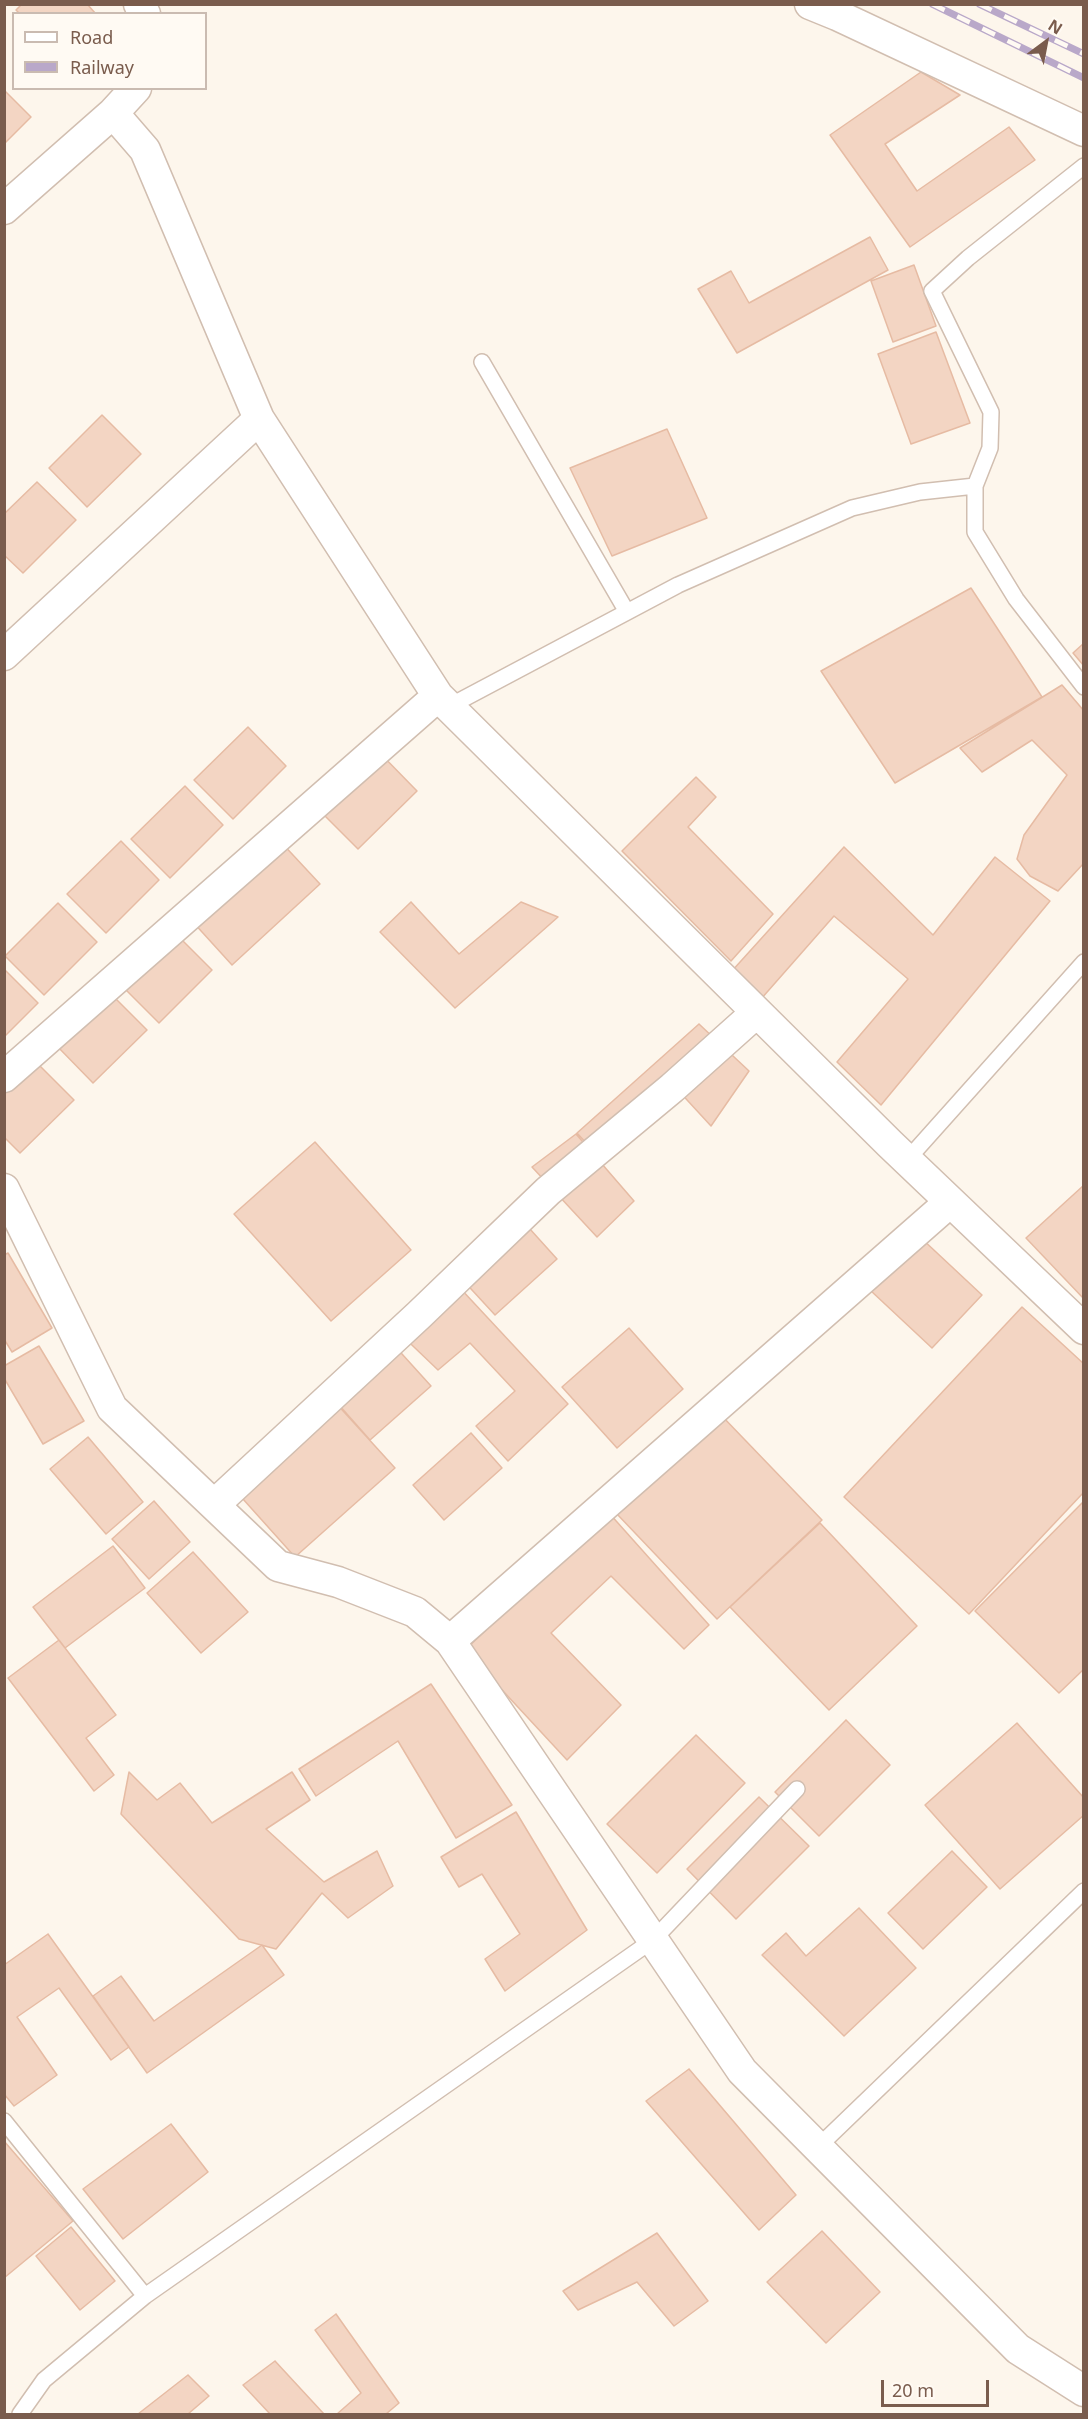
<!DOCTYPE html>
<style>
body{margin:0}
#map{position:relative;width:1088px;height:2419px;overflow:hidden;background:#fdf6ec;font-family:"Noto Sans",sans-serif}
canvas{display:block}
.frame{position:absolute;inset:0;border:6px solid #7a5c4d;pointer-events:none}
.legend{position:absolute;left:12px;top:12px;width:195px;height:78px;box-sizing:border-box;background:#fffaf3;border:2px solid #cabbb1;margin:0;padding:8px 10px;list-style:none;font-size:18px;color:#7a5c4d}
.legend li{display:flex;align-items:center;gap:12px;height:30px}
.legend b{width:30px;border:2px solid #cabbb1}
.north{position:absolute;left:1016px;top:12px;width:60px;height:60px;-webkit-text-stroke:4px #fffaf3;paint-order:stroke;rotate:32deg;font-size:16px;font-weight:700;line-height:24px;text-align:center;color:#7a5c4d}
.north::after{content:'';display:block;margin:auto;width:21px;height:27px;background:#7a5c4d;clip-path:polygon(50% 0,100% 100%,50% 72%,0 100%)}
.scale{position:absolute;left:881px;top:2380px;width:108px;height:27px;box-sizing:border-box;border:3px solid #7a5c4d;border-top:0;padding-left:8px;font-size:18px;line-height:21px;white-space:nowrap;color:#7a5c4d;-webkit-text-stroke:4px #fffaf3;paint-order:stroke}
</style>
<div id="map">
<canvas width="1088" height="2419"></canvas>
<div class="frame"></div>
<ul class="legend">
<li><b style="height:8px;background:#fff"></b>Road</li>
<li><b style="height:8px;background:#b9a8c9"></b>Railway</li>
</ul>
<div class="north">N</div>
<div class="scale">20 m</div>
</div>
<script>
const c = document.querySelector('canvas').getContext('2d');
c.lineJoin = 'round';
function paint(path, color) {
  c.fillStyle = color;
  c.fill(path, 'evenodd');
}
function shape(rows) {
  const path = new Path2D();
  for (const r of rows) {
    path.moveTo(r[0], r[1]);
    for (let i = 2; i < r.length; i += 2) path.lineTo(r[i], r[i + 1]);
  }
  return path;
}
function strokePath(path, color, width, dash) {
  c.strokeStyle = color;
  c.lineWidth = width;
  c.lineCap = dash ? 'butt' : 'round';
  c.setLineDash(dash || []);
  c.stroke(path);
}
const building = shape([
 [22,4,87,4,96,14,20,14,16,10,22,4],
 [921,72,960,95,885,144,917,191,1009,127,1035,160,910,247,830,135,921,72],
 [4,90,31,117,4,144,4,90],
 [870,237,888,270,737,353,698,289,731,271,749,303,870,237],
 [914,265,936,326,893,342,871,281,914,265],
 [936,332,970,423,911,444,878,354,936,332],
 [102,415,141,454,87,507,49,468,102,415],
 [667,429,707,518,612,556,570,468,667,429],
 [37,482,76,520,23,573,4,555,4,514,37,482],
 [971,588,1042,697,895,783,821,671,971,588],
 [1084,643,1084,666,1073,653,1084,643],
 [1062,685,1084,711,1084,863,1058,891,1030,876,1017,859,1024,835,1067,775,1032,740,982,772,960,748,1062,685],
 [248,727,286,766,233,819,194,780,248,727],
 [374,747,417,791,358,849,315,806,374,747],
 [696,777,716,797,688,827,773,914,731,961,622,851,696,777],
 [185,786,223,825,170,878,131,839,185,786],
 [279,840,320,884,232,965,192,921,279,840],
 [121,841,159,880,106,933,67,894,121,841],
 [844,847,933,935,995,857,1050,901,881,1105,837,1062,908,979,834,916,761,999,731,972,844,847],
 [411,902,459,954,521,902,558,917,455,1008,380,932,411,902],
 [58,903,97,942,44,995,5,956,58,903],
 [173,931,212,970,159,1023,120,984,173,931],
 [4,969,38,1003,4,1037,4,969],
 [108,991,147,1030,93,1083,55,1044,108,991],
 [699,1024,749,1071,711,1126,676,1088,599,1157,577,1133,699,1024],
 [35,1061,74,1100,20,1153,4,1137,4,1091,35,1061],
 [576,1134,634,1201,597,1237,532,1167,576,1134],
 [315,1142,411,1250,331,1321,234,1214,315,1142],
 [1084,1185,1084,1299,1026,1238,1084,1185],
 [511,1208,557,1259,495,1315,449,1265,511,1208],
 [905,1223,982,1295,932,1348,855,1276,905,1223],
 [8,1253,52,1328,12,1352,4,1339,4,1255,8,1253],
 [446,1273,568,1404,508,1461,476,1426,515,1391,470,1343,438,1370,391,1325,446,1273],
 [1022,1307,1084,1364,1084,1492,969,1614,844,1497,1022,1307],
 [629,1328,683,1389,617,1448,562,1387,629,1328],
 [383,1333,431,1386,370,1440,323,1387,383,1333],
 [39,1346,84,1421,43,1444,4,1378,4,1366,39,1346],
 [324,1390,395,1468,295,1557,225,1479,324,1390],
 [720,1414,822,1520,717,1619,616,1513,720,1414],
 [471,1433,502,1468,444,1520,413,1485,471,1433],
 [88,1437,143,1502,106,1534,50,1469,88,1437],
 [154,1501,190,1542,149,1579,112,1539,154,1501],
 [1084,1501,1084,1669,1059,1693,975,1611,1084,1501],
 [609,1513,709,1625,684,1649,611,1576,551,1633,621,1705,567,1760,465,1650,609,1513],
 [820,1523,917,1626,829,1710,730,1607,820,1523],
 [113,1546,145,1588,65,1648,33,1607,113,1546],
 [193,1552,248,1612,201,1653,147,1593,193,1552],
 [59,1640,116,1715,86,1738,114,1775,94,1791,8,1678,59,1640],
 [431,1684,512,1805,456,1838,398,1741,316,1796,299,1769,431,1684],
 [846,1720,890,1765,819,1836,775,1792,846,1720],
 [1017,1723,1084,1798,1084,1815,1000,1889,925,1805,1017,1723],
 [696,1735,745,1783,657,1873,607,1824,696,1735],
 [129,1772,157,1800,180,1783,212,1823,292,1772,310,1800,266,1829,324,1882,377,1851,393,1886,348,1918,322,1893,276,1949,239,1939,121,1814,129,1772],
 [759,1797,809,1846,736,1919,687,1869,759,1797],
 [516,1812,587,1930,505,1991,485,1959,520,1934,482,1874,459,1887,441,1857,516,1812],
 [952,1851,987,1887,923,1949,888,1913,952,1851],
 [859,1908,916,1968,844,2036,762,1955,786,1933,806,1956,859,1908],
 [48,1934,129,2047,111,2060,59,1988,17,2017,57,2075,14,2106,4,2094,4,1965,48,1934],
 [262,1945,284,1975,147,2073,93,1996,121,1976,154,2021,262,1945],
 [689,2069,796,2195,759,2230,646,2101,689,2069],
 [171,2124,208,2172,123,2239,83,2189,171,2124],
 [4,2141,73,2221,4,2278,4,2141],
 [71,2227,115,2281,80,2310,36,2256,71,2227],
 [822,2231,880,2292,826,2343,767,2282,822,2231],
 [657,2233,708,2301,674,2326,637,2282,578,2310,563,2291,657,2233],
 [336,2314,399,2403,386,2414,337,2414,361,2393,315,2330,336,2314],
 [275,2361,324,2414,270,2414,243,2385,275,2361],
 [188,2375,209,2396,188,2414,138,2414,188,2375]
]);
const lane = shape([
 [1084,166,968,258,932,291,991,412,990,448,975,486,975,532,1016,599,1084,687],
 [482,362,627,612],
 [448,707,678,585,852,508,920,492,975,486],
 [907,1160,1084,962],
 [4,2121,145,2296,653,1940,797,1789],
 [818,2147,1084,1891],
 [20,2414,44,2380,145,2296]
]);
const street = shape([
 [139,4,145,14],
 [810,4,837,15,1084,131],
 [113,113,136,88],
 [4,209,113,113,145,150,259,419,438,696,890,1144,1084,1329],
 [4,655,259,419],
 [4,1077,438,696],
 [4,1189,112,1408,278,1566,338,1582,415,1612,450,1641,742,2071,1018,2349,1084,2391],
 [214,1505,419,1315,548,1191,672,1088,757,1012],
 [450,1641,950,1202]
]);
const rail = shape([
 [932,4,1084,78],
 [979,4,1084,54]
]);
paint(building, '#f3d5c3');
strokePath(building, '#e6bba3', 1.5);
strokePath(lane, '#d1beb0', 18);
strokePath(street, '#d1beb0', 33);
strokePath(lane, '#fff', 15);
strokePath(street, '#fff', 30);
strokePath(rail, '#b9a8c9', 7);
strokePath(rail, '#fffaf3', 4.5, [14]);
</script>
